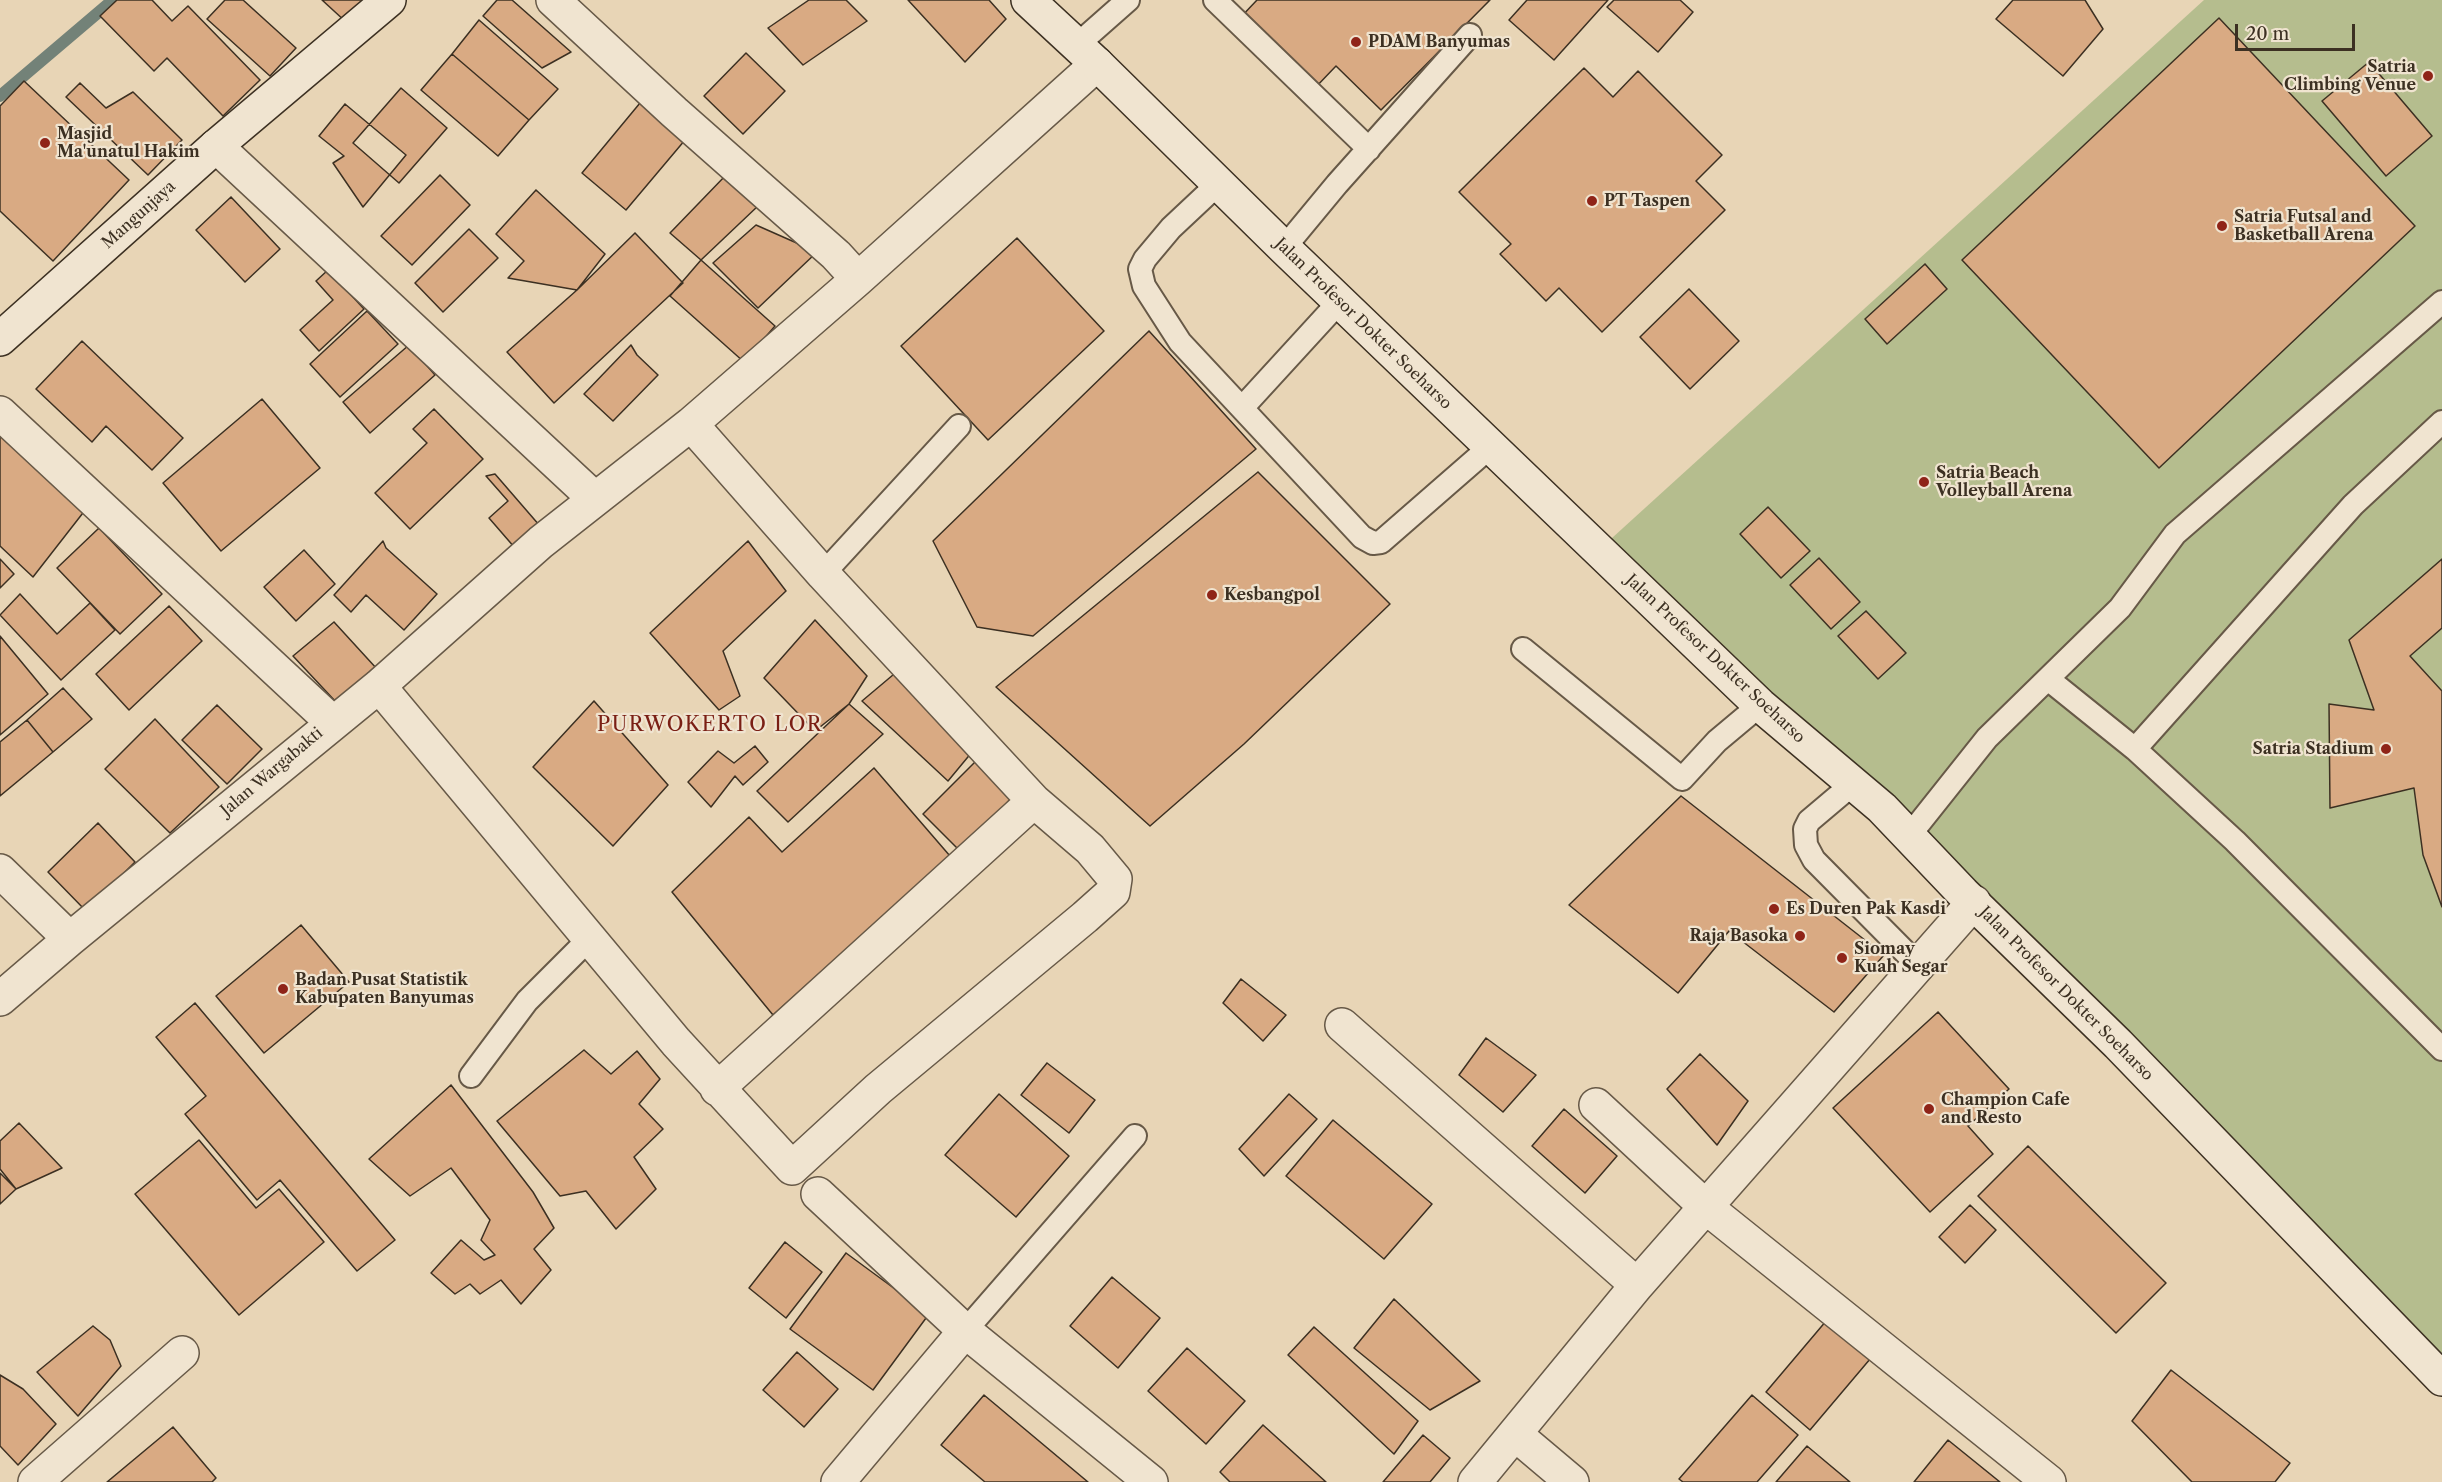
<!DOCTYPE html>
<style>
body{margin:0}
#map{position:relative;width:2442px;height:1482px;overflow:hidden;background:#e8d5b6;font-family:"Libre Caslon Text",serif}
canvas{display:block}
.scale{position:absolute;left:2235px;top:24px;width:120px;height:27px;box-sizing:border-box;border:3px solid #3c3022;border-top:0;padding-left:8px;font-size:18px;line-height:21px;white-space:nowrap;color:#3c3022;-webkit-text-stroke:4px #f0e4d0;paint-order:stroke}
</style>
<div id="map">
<canvas width="2442" height="1482"></canvas>
<div class="scale">20 m</div>
</div>
<script>
const c = document.querySelector('canvas').getContext('2d');
c.lineJoin = 'round';
function paint(path, color) {
  c.fillStyle = color;
  c.fill(path, 'evenodd');
}
function shape(rows) {
  const path = new Path2D();
  for (const r of rows) {
    path.moveTo(r[0], r[1]);
    for (let i = 2; i < r.length; i += 2) path.lineTo(r[i], r[i + 1]);
  }
  return path;
}
function strokePath(path, color, width, dash) {
  c.strokeStyle = color;
  c.lineWidth = width;
  c.lineCap = dash ? 'butt' : 'round';
  c.setLineDash(dash || []);
  c.stroke(path);
}
function write(font, color, halo, rows, align = 'center') {
  c.font = font + ' "Libre Caslon Text",serif';
  c.lineWidth = 4.5;
  c.setLineDash([]);
  c.textBaseline = 'middle';
  c.strokeStyle = halo;
  c.fillStyle = color;
  for (const [text, x, y, turn = 0] of rows) {
    c.save();
    c.translate(x, y);
    c.rotate((+turn || 0) * Math.PI / 180);
    c.textAlign = isNaN(turn) ? turn : align;
    if (halo) c.strokeText(text, 0, 0);
    c.fillText(text, 0, 0);
    c.restore();
  }
}
const green = shape([
 [2204,0,2442,0,2442,1367,1601,548]
]);
const stream = shape([
 [0,96,113,0]
]);
const building = shape([
 [117,0,152,0,172,21,188,6,260,80,223,116,167,58,154,71,100,16,117,0],
 [225,0,243,0,296,48,270,76,207,19,225,0],
 [322,0,364,0,346,22,322,0],
 [497,0,512,0,571,52,542,68,483,16,497,0],
 [809,0,846,0,867,21,803,65,768,28,809,0],
 [908,0,989,0,1006,19,965,62,908,0],
 [1257,0,1490,0,1381,110,1336,66,1313,90,1240,18,1257,0],
 [1527,0,1608,0,1554,60,1509,20,1527,0],
 [1614,0,1680,0,1693,12,1658,52,1607,7,1614,0],
 [2013,0,2085,0,2103,29,2063,76,1996,19,2013,0],
 [2219,18,2415,226,2159,468,1962,260,2219,18],
 [479,20,558,89,529,120,452,54,479,20],
 [746,53,785,91,743,134,704,96,746,53],
 [452,54,529,120,498,156,421,90,452,54],
 [2369,62,2432,136,2386,176,2322,101,2369,62],
 [1584,68,1613,97,1638,71,1722,155,1696,181,1725,210,1602,332,1559,288,1546,301,1500,254,1511,244,1459,192,1584,68],
 [24,81,129,180,53,261,0,211,0,106,24,81],
 [80,83,106,108,133,92,182,140,148,175,66,97,80,83],
 [401,88,447,128,399,183,353,143,401,88],
 [640,103,685,140,626,210,582,173,640,103],
 [345,104,406,155,363,207,333,163,344,156,319,136,345,104],
 [727,174,759,205,701,260,670,233,727,174],
 [440,175,470,205,412,265,381,236,440,175],
 [536,190,605,254,577,290,508,278,524,261,496,234,536,190],
 [231,197,280,249,245,282,196,230,231,197],
 [756,225,817,252,758,308,713,263,756,225],
 [469,229,498,258,443,312,415,283,469,229],
 [635,233,683,283,554,403,507,352,577,290,635,233],
 [1017,238,1104,331,988,440,901,346,1017,238],
 [701,260,775,326,744,362,670,296,701,260],
 [1925,264,1947,289,1887,344,1865,319,1925,264],
 [328,270,364,309,319,351,300,330,333,300,316,281,328,270],
 [1689,289,1739,341,1690,389,1640,337,1689,289],
 [367,311,398,344,340,397,310,364,367,311],
 [1149,331,1256,449,1033,636,977,627,933,541,1149,331],
 [82,341,183,438,152,470,106,426,92,442,36,389,82,341],
 [409,345,435,375,370,433,343,402,409,345],
 [631,345,637,355,658,375,613,421,584,394,631,345],
 [262,399,320,468,221,551,163,483,262,399],
 [434,409,483,459,410,529,375,493,427,443,413,429,434,409],
 [0,433,86,509,33,577,0,546,0,433],
 [1258,472,1390,604,1244,744,1150,826,996,687,1258,472],
 [495,474,540,526,515,548,489,518,508,501,486,476,495,474],
 [1768,507,1810,551,1781,578,1740,534,1768,507],
 [99,528,162,594,120,634,57,568,99,528],
 [383,541,386,548,437,594,404,630,366,595,351,612,334,595,383,541],
 [748,541,786,591,723,651,740,696,719,710,650,633,748,541],
 [304,550,335,584,296,621,264,587,304,550],
 [1819,558,1860,602,1831,629,1790,585,1819,558],
 [0,559,14,574,0,588,0,559],
 [2442,559,2442,628,2410,656,2442,691,2442,907,2423,855,2414,788,2330,808,2329,704,2374,710,2349,640,2442,559],
 [20,594,57,634,90,603,115,630,61,680,0,615,20,594],
 [169,606,202,641,129,710,96,674,169,606],
 [1866,611,1906,653,1878,679,1838,636,1866,611],
 [815,620,867,676,849,704,815,731,764,678,815,620],
 [334,622,377,669,336,702,293,656,334,622],
 [0,636,48,694,0,735,0,636],
 [906,664,977,746,948,781,862,701,906,664],
 [63,688,92,719,53,752,27,720,63,688],
 [594,701,668,785,613,846,533,767,594,701],
 [849,704,883,734,788,822,757,791,849,704],
 [217,705,262,749,227,784,182,740,217,705],
 [155,719,219,787,170,833,105,769,155,719],
 [27,720,53,752,0,796,0,742,27,720],
 [755,746,768,762,743,785,735,776,711,807,688,782,718,751,734,763,755,746],
 [980,757,1018,790,963,854,923,814,980,757],
 [874,768,950,856,773,1015,672,892,749,817,782,852,874,768],
 [1681,796,1884,955,1834,1012,1729,931,1678,993,1569,905,1681,796],
 [98,823,135,862,86,911,48,872,98,823],
 [301,925,349,982,264,1053,216,996,301,925],
 [1241,979,1286,1015,1263,1041,1223,1003,1241,979],
 [195,1003,395,1240,357,1271,280,1180,257,1200,185,1114,206,1096,156,1037,195,1003],
 [1938,1012,2009,1089,1968,1126,1993,1154,1930,1212,1833,1108,1938,1012],
 [1486,1038,1536,1075,1503,1112,1459,1075,1486,1038],
 [584,1050,611,1074,637,1051,660,1079,639,1104,663,1129,634,1157,656,1189,616,1229,586,1191,560,1196,497,1121,584,1050],
 [1700,1054,1748,1101,1717,1145,1667,1089,1700,1054],
 [1047,1063,1095,1100,1069,1133,1021,1095,1047,1063],
 [451,1085,533,1192,554,1228,534,1249,551,1270,521,1304,501,1280,480,1294,470,1284,455,1294,431,1273,461,1240,484,1260,495,1255,481,1240,490,1220,451,1168,410,1196,369,1159,451,1085],
 [999,1094,1069,1156,1016,1217,945,1155,999,1094],
 [1289,1094,1317,1119,1264,1176,1239,1149,1289,1094],
 [1564,1109,1617,1156,1585,1193,1532,1146,1564,1109],
 [1333,1120,1432,1204,1384,1259,1286,1176,1333,1120],
 [19,1123,62,1168,16,1189,0,1169,0,1141,19,1123],
 [199,1140,256,1208,279,1189,324,1242,239,1315,135,1194,199,1140],
 [2028,1146,2166,1283,2116,1333,1978,1196,2028,1146],
 [0,1173,16,1189,0,1204,0,1173],
 [1970,1205,1996,1230,1965,1263,1939,1237,1970,1205],
 [785,1242,822,1272,786,1318,749,1288,785,1242],
 [846,1253,929,1314,873,1390,790,1329,846,1253],
 [1112,1277,1160,1318,1118,1368,1070,1326,1112,1277],
 [1394,1299,1480,1381,1430,1410,1354,1348,1394,1299],
 [1832,1314,1876,1352,1810,1430,1766,1392,1832,1314],
 [93,1326,110,1340,121,1366,78,1416,37,1372,93,1326],
 [1314,1327,1418,1421,1394,1454,1288,1355,1314,1327],
 [1187,1348,1245,1401,1206,1444,1148,1391,1187,1348],
 [797,1352,838,1389,804,1427,763,1390,797,1352],
 [2171,1370,2290,1463,2275,1482,2192,1482,2132,1421,2171,1370],
 [0,1375,23,1389,56,1424,18,1465,0,1446,0,1375],
 [984,1395,1088,1482,985,1482,941,1445,984,1395],
 [1752,1395,1798,1435,1757,1482,1683,1482,1679,1479,1752,1395],
 [1263,1425,1326,1482,1230,1482,1220,1472,1263,1425],
 [173,1427,216,1478,212,1482,107,1482,173,1427],
 [1423,1435,1450,1458,1430,1482,1383,1482,1423,1435],
 [1948,1440,2000,1482,1914,1482,1948,1440],
 [1807,1446,1850,1482,1776,1482,1807,1446]
]);
const lane = shape([
 [1215,0,1369,149],
 [1077,45,1128,0],
 [1219,183,1171,228,1145,259,1140,269,1144,286,1180,342,1362,537,1373,543,1381,542,1490,447],
 [1284,248,1337,184,1470,35],
 [1242,408,1340,301],
 [823,574,959,426],
 [1523,649,1682,779,1717,741,1760,705],
 [2048,679,2135,749,2235,841,2442,1049],
 [2135,749,2353,505,2442,422],
 [1854,783,1809,821,1805,829,1806,845,1814,860,1919,966],
 [1909,836,1987,738,2120,608,2175,534,2442,302],
 [471,1076,527,1001,589,939],
 [965,1331,1135,1136]
]);
const street = shape([
 [553,0,674,112,836,255,858,279],
 [216,146,595,499],
 [0,413,332,722],
 [379,686,676,1042,792,1168,878,1089,1085,917,1113,892,1115,879,1090,849,1034,801,823,574,691,424],
 [0,871,70,939],
 [0,999,70,939,379,686,541,542,691,424,858,279,1097,64],
 [1342,1025,1637,1285],
 [717,1089,1034,801],
 [1596,1105,1707,1208,2049,1482],
 [818,1194,965,1331,1151,1482],
 [1515,1434,1572,1482],
 [35,1482,182,1353],
 [838,1482,965,1331],
 [1475,1482,1637,1285,1974,902]
]);
const secondary = shape([
 [1028,0,1097,64,1284,248,1760,705,1882,808,1963,893,2118,1044,2442,1379],
 [0,339,216,146,389,0]
]);
const markers = [
 [1356,42,6,"#8f2418"],
 [2428,76,6,"#8f2418"],
 [45,143,6,"#8f2418"],
 [1592,201,6,"#8f2418"],
 [2222,226,6,"#8f2418"],
 [1924,482,6,"#8f2418"],
 [1212,595,6,"#8f2418"],
 [2386,749,6,"#8f2418"],
 [1774,909,6,"#8f2418"],
 [1800,936,6,"#8f2418"],
 [1842,958,6,"#8f2418"],
 [283,989,6,"#8f2418"],
 [1929,1109,6,"#8f2418"]
];
const poiNames = [
 ["PDAM Banyumas",1368,42],
 ["Satria",2416,67,"right"],
 ["Climbing Venue",2416,85,"right"],
 ["Masjid",57,134],
 ["Ma'unatul Hakim",57,152],
 ["PT Taspen",1604,201],
 ["Satria Futsal and",2234,217],
 ["Basketball Arena",2234,235],
 ["Satria Beach",1936,473],
 ["Volleyball Arena",1936,491],
 ["Kesbangpol",1224,595],
 ["Satria Stadium",2374,749,"right"],
 ["Es Duren Pak Kasdi",1786,909],
 ["Raja Basoka",1788,936,"right"],
 ["Siomay",1854,949],
 ["Kuah Segar",1854,967],
 ["Badan Pusat Statistik",295,980],
 ["Kabupaten Banyumas",295,998],
 ["Champion Cafe",1941,1100],
 ["and Resto",1941,1118]
];
const streetNames = [
 ["Mangunjaya",139,215,-42],
 ["Jalan Profesor Dokter Soeharso",1363,324,44],
 ["Jalan Profesor Dokter Soeharso",1715,659,43],
 ["Jalan Wargabakti",272,772,-40],
 ["Jalan Profesor Dokter Soeharso",2066,994,45]
];
const quarterNames = [
 ["PURWOKERTO LOR",710,725]
];
paint(green, '#b5bd8e');
strokePath(stream, '#738278', 12);
paint(building, '#d9aa83');
strokePath(building, '#3c3022', 1.5);
strokePath(lane, '#675947', 26);
strokePath(street, '#675947', 36);
strokePath(secondary, '#3c3022', 36);
strokePath(lane, '#f0e4d0', 22);
strokePath(street, '#f0e4d0', 33);
strokePath(secondary, '#f0e4d0', 33);
for (const [x, y, r, color] of markers) {
  const dot = new Path2D();
  dot.arc(x, y, r, 0, 2 * Math.PI);
  c.fillStyle = color;
  c.fill(dot);
  strokePath(dot, '#f0e4d0', 2);
}
write('bold 16px', '#3c3022', '#f0e4d0', poiNames, 'left');
write('16px', '#3c3022', '#f0e4d0', streetNames);
c.letterSpacing = '1.5px';
write('20px', '#7a1f14', '#f0e4d0', quarterNames);
c.letterSpacing = '0px';
</script>
